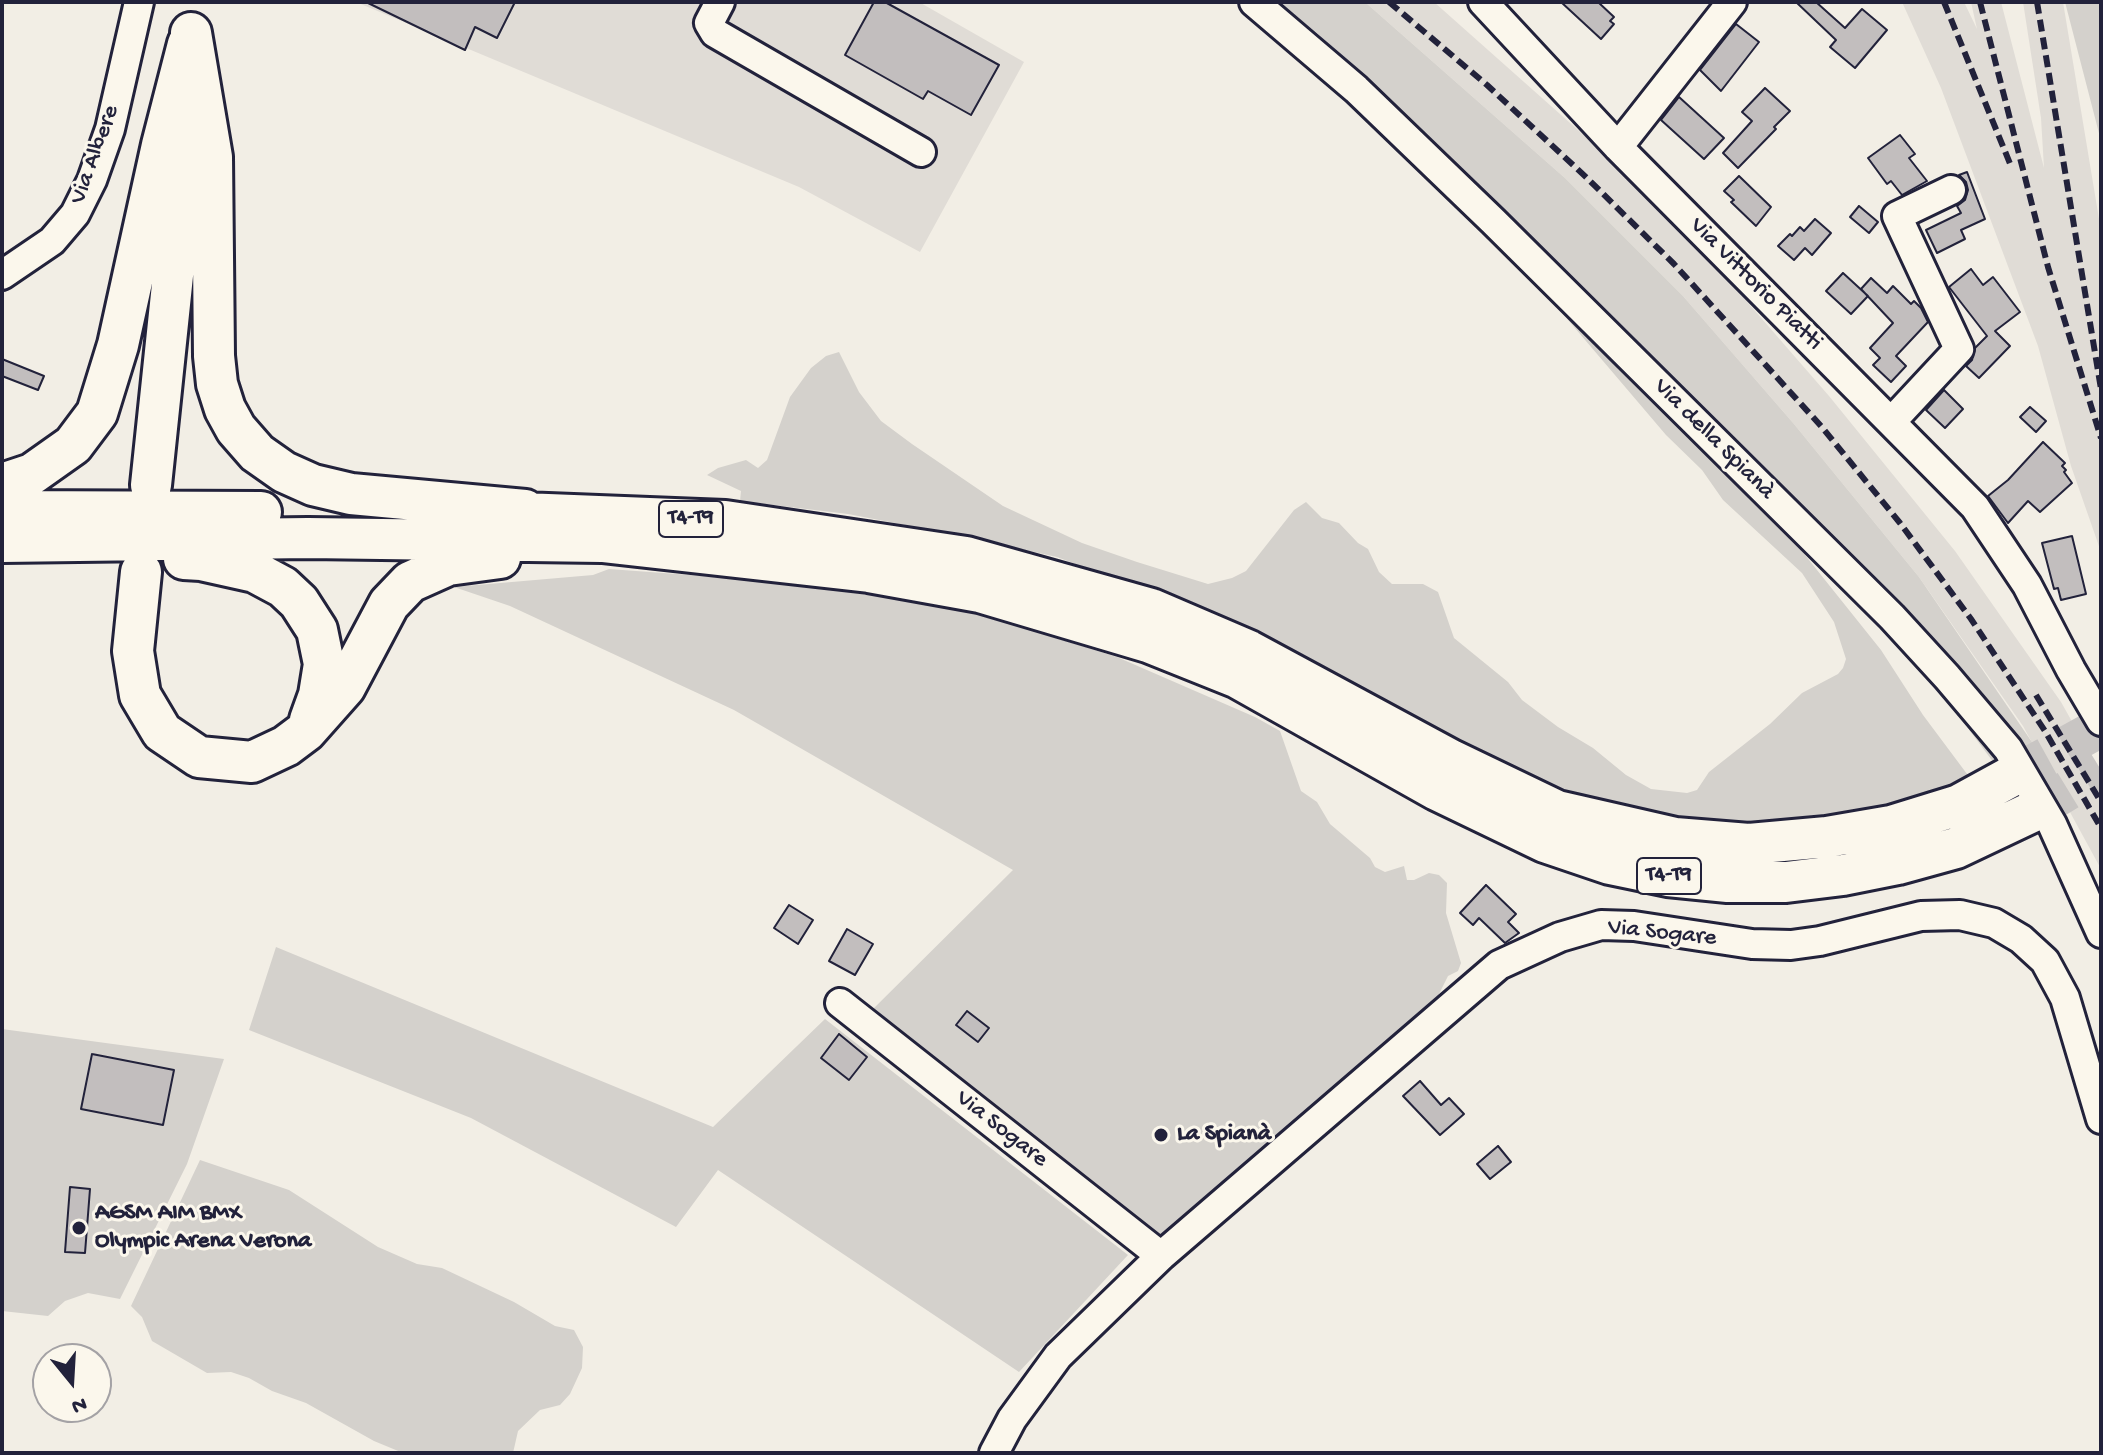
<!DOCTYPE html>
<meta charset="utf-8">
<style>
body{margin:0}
#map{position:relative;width:2103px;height:1455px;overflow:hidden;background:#f2eee5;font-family:"Gochi Hand",sans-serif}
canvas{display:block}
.frame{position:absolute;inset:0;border:4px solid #22223b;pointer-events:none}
.north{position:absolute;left:32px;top:1343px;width:80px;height:80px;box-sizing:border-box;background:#fbf7ec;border:2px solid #a4a2a5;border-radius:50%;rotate:162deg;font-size:22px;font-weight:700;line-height:32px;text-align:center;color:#22223b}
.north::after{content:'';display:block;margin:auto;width:28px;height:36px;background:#22223b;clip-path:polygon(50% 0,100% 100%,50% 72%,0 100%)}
</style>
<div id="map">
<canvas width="2103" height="1455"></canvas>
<div class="frame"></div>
<div class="north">N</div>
</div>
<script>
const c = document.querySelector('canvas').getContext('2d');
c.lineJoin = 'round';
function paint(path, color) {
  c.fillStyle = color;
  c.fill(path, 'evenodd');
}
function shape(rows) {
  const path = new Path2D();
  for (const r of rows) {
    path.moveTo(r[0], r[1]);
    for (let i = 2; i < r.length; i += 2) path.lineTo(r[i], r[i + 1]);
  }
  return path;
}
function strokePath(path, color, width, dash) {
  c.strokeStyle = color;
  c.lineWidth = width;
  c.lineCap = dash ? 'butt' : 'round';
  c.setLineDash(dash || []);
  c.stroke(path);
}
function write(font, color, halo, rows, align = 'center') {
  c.font = font + ' "Gochi Hand",sans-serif';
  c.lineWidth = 6;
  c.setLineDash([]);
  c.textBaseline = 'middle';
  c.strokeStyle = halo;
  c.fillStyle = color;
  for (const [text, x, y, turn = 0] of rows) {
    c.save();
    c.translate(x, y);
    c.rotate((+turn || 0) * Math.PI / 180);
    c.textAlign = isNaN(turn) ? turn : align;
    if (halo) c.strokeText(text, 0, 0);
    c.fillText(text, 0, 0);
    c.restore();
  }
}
const built = shape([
 [356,2,919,2,1024,62,920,252,799,187],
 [1365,2,1434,2,1596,146,1716,266,1829,396,1955,551,2061,702,2101,773,2101,869,2023,726,1919,577,1794,424,1683,296,1565,178],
 [1902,2,1964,2,1977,29,1971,2,2001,2,2044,168,2041,118,2023,2,2063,2,2101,231,2101,552,2071,466,2038,346,1941,88]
]);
const green = shape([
 [1279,2,1365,2,1565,178,1683,296,1794,424,1919,577,2036,748,1997,767,1946,699,1904,634,1814,521,1417,125,1317,33],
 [2065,2,2101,2,2101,141],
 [1540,287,1793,540,1881,650,1923,715,1970,778,1945,789,1883,807,1764,823,1720,825,1626,811,1567,797,1136,587,1057,557,957,535,848,514,740,501,741,491,707,475,718,468,746,460,758,468,767,460,790,397,811,368,826,356,839,352,859,392,881,421,912,444,1003,506,1082,543,1137,562,1208,584,1232,578,1246,571,1294,510,1306,502,1322,518,1339,523,1358,543,1368,549,1379,572,1392,584,1423,584,1438,592,1454,638,1508,682,1522,700,1558,727,1593,748,1626,775,1651,789,1687,793,1697,790,1709,772,1770,724,1802,693,1838,674,1843,668,1846,659,1834,622,1802,573,1723,500,1702,470,1666,435],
 [609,569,704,576,880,594,969,611,1117,657,1255,717,1280,731,1301,791,1317,802,1330,824,1370,858,1375,867,1385,872,1404,866,1407,880,1414,880,1429,873,1439,875,1447,883,1446,913,1461,963,1458,971,1448,976,1439,994,1446,1002,1159,1245,869,1013,1013,870,734,710,510,606,454,587,593,575],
 [276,947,713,1127,825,1019,1128,1255,1019,1372,718,1170,676,1227,471,1118,249,1030],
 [2,1029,224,1059,187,1164,120,1299,88,1293,65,1301,48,1316,2,1311],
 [200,1160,289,1190,378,1247,417,1264,442,1268,514,1302,555,1326,574,1330,583,1347,582,1368,570,1394,560,1405,540,1410,518,1431,513,1453,403,1453,374,1441,306,1403,272,1391,249,1378,231,1372,207,1373,152,1341,142,1317,131,1306]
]);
const building = shape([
 [366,2,515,2,497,38,475,27,465,50,366,2],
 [874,2,885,2,999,65,971,115,928,91,923,99,845,55,874,2],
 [1561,2,1598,2,1614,17,1610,21,1614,24,1601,39,1561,2],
 [1796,2,1816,2,1845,28,1862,9,1887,30,1855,68,1830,47,1836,40,1796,2],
 [1736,24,1759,42,1721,91,1700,70,1736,24],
 [1765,88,1790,111,1774,127,1776,129,1738,168,1723,153,1752,121,1742,112,1765,88],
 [1679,97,1724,138,1704,159,1661,120,1679,97],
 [1900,135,1915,154,1909,158,1927,181,1902,195,1891,181,1887,184,1868,158,1900,135],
 [1967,172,1985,219,1961,230,1965,239,1937,253,1926,230,1961,213,1957,206,1965,200,1968,190,1966,182,1959,175,1967,172],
 [1739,176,1771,207,1756,226,1731,202,1734,200,1724,191,1739,176],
 [1859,206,1878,222,1869,233,1850,217,1859,206],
 [1815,219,1831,233,1812,255,1805,248,1794,260,1778,246,1790,234,1792,236,1800,227,1804,231,1815,219],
 [1971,269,1983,285,1993,277,2020,312,1995,331,2010,346,1979,378,1966,366,1972,360,1975,348,1987,336,1949,287,1971,269],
 [1843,273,1868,296,1851,314,1826,291,1843,273],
 [1871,278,1887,293,1893,286,1911,304,1914,301,1921,308,1928,322,1896,356,1906,366,1891,382,1873,365,1880,358,1870,348,1893,323,1861,289,1871,278],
 [2,359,44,376,38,390,2,376,2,359],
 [1944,390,1963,409,1945,428,1926,410,1944,390],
 [2030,407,2046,421,2036,432,2020,417,2030,407],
 [2043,442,2065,463,2062,466,2066,470,2064,472,2072,483,2040,512,2028,501,2008,523,1988,496,2008,480,2043,442],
 [2072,536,2086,594,2061,600,2058,588,2054,589,2042,543,2072,536],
 [1486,885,1516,914,1508,922,1519,933,1505,943,1479,918,1473,925,1460,913,1486,885],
 [789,905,813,920,798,944,774,928,789,905],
 [847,929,873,944,855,975,829,961,847,929],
 [967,1011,989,1028,978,1042,956,1025,967,1011],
 [839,1034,867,1057,849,1080,821,1058,839,1034],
 [92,1054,174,1070,163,1125,81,1109,92,1054],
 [1420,1081,1441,1105,1449,1098,1464,1114,1440,1135,1403,1096,1420,1081],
 [1498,1146,1511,1162,1490,1179,1477,1164,1498,1146],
 [70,1187,90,1189,85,1253,65,1252,70,1187]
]);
const highwayTunnel = shape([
 [2012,776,2101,727],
 [2034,811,2101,770]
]);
const minor = shape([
 [720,2,709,23,715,33,921,152],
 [1254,2,1356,89,1493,221,1892,617,1947,677,2008,749,2052,824,2101,933],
 [1483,2,1618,147,1975,507,2027,585,2071,670,2101,721],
 [1618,147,1732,2],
 [2,275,52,241,75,214,92,180,110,129,139,2],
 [1891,422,1959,349,1897,216,1951,190],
 [840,1003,1161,1256],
 [994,1453,1012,1419,1058,1356,1161,1256,1499,965,1560,937,1601,925,1634,926,1752,944,1791,945,1820,941,1921,916,1960,915,1994,923,2021,939,2045,961,2065,998,2101,1119]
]);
const highway = shape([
 [191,33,212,157,214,356,217,384,225,409,236,429,257,453,284,472,313,485,351,494,525,510],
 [2,484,32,474,73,445,97,413,118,345,162,145,188,44],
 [151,485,189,123],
 [2,511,261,512],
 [497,512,725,521,966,557,1151,609,1249,651,1451,760,1557,811,1675,838,1749,844,1827,837,1891,826,1959,805,2012,776],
 [2,542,308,538,602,542,869,572,980,592,1148,642,1238,678,1437,790,1545,842,1610,864,1668,876,1728,882,1786,882,1843,875,1898,864,1956,848,2034,811],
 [184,559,201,560,255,572,283,587,299,602,317,630,324,664,319,695,310,720],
 [141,572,133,651,140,695,162,732,199,757,252,762,286,746,306,731,345,687,389,604,410,582,448,565,500,558]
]);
const rail = shape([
 [1389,2,1487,85,1587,178,1674,264,1821,426,1900,523,1971,619,2045,731,2101,828],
 [1944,2,2011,166],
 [1980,2,2048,267,2101,438],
 [2037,2,2101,389],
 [2036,695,2101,802]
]);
const markers = [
 [1161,1135,8,"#22223b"],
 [79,1228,8,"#22223b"]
];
const shields = [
 [691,519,64],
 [1669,876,64]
];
const shieldNames = [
 ["T4-T9",691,519],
 ["T4-T9",1669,876]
];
const streetNames = [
 ["Via Albere",96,155,-70],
 ["Via Vittorio Piatti",1755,285,45],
 ["Via della Spianà",1713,440,45],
 ["Via Sogare",1662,934,6],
 ["Via Sogare",1001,1130,38]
];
const poiNames = [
 ["La Spianà",1177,1135],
 ["AGSM AIM BMX",95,1214],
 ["Olympic Arena Verona",95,1242]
];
paint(built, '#e0dcd6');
paint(green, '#d4d1cc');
paint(building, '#c2bebe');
strokePath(building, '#22223b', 2);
strokePath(highwayTunnel, '#c8c5c3', 40, [40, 20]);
strokePath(minor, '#22223b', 34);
strokePath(highway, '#22223b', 46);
strokePath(minor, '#fbf7ec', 28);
strokePath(highway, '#fbf7ec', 40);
strokePath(rail, '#22223b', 6, [12, 6]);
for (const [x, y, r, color] of markers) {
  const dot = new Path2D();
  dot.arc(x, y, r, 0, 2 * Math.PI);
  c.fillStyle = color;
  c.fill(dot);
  strokePath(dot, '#fbf7ec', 3);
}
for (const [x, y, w] of shields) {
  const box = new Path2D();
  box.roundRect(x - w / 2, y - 18, w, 36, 6);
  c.fillStyle = '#fbf7ec';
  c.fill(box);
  strokePath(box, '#22223b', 2);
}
write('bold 22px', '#22223b', null, shieldNames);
write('24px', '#22223b', '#fbf7ec', streetNames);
write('bold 24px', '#22223b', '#fbf7ec', poiNames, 'left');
</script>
